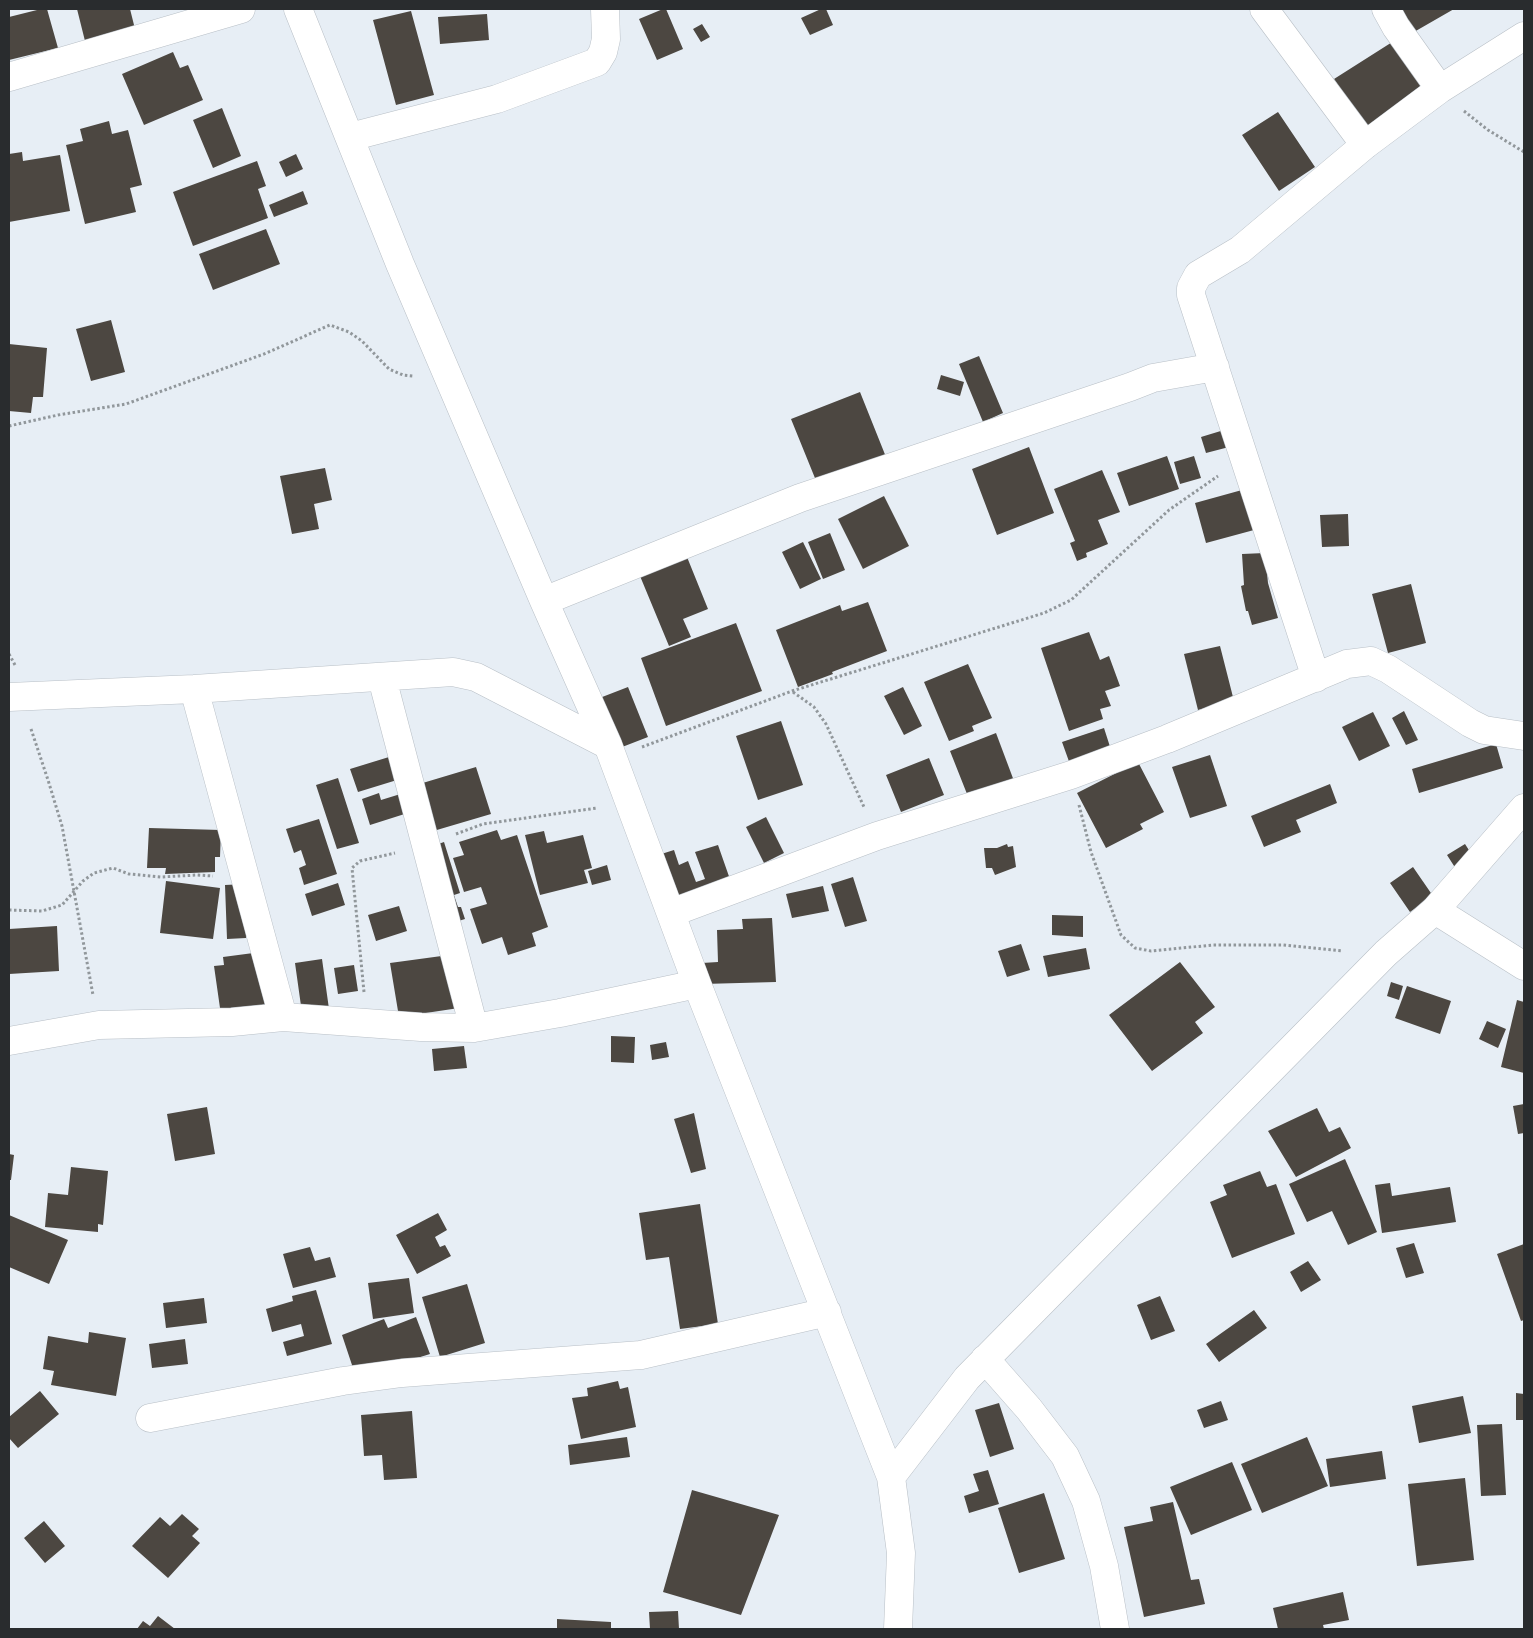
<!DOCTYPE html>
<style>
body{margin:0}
#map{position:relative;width:1533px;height:1638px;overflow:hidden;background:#e7eef5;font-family:Manrope,sans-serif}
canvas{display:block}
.frame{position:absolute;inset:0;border:10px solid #292c2e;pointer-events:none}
</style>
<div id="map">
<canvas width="1533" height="1638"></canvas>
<div class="frame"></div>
</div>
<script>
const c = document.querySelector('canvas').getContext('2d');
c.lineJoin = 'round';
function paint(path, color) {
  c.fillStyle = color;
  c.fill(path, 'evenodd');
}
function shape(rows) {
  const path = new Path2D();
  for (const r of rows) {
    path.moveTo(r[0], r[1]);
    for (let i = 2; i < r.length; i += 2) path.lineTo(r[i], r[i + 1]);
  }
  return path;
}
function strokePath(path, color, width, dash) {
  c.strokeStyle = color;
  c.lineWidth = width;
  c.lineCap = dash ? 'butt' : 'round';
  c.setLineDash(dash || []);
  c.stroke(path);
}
const building = shape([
 [41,9,47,9,58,48,9,60,9,17],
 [77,9,130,9,136,33,86,45],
 [663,9,666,9,683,49,657,60,639,19],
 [821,9,826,9,833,25,810,35,801,18],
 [1400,9,1454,9,1414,32],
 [411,11,434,95,396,105,373,20],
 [487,14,489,40,440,44,438,17],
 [702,24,710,37,701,42,693,29],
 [1397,39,1407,66,1416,79,1420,75,1431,90,1367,130,1334,79],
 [173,52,180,68,188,65,203,100,144,125,122,74],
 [222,108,241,156,213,168,193,120],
 [1278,112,1315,167,1279,191,1242,135],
 [109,121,112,134,128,130,142,185,130,188,136,212,85,224,66,145,83,141,80,129],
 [22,152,23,161,60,155,70,211,9,222,9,154],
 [296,154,303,169,286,177,279,162],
 [257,161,266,186,258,189,268,218,193,246,173,192],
 [303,191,308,204,274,217,269,205],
 [266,229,280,264,213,290,199,254],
 [111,320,125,372,91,381,76,329],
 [9,344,47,348,43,397,33,397,31,413,9,411],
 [979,356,1003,413,983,422,959,364],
 [941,375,964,382,960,396,937,389],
 [860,392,888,462,819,488,791,419],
 [1224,430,1229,447,1206,453,1201,437],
 [1029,447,1054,513,997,535,972,469],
 [1167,456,1179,489,1129,506,1117,473],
 [1194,456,1201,478,1180,484,1174,462],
 [325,468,332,500,314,504,319,529,292,534,280,476],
 [1102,470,1120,512,1098,520,1108,544,1086,553,1087,557,1077,561,1070,543,1075,541,1054,489],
 [1242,490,1254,530,1206,543,1195,503],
 [884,496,909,546,863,569,838,519],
 [1348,514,1349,546,1322,547,1320,515],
 [830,533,845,570,823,579,808,542],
 [803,542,821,579,800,589,782,552],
 [1265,553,1268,583,1278,618,1252,625,1248,611,1246,611,1241,586,1244,585,1242,554],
 [687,557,708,609,683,619,691,637,669,646,640,576],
 [1411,584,1426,643,1388,653,1372,594],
 [868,602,887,651,832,672,833,674,798,687,776,630,840,605,842,611],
 [736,623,762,691,666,726,641,658],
 [1089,632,1100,660,1109,656,1120,686,1105,691,1111,706,1100,709,1103,719,1069,731,1041,648],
 [1220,646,1234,701,1198,710,1184,654],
 [968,664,992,718,972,726,974,731,949,741,924,682],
 [628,687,648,737,617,749,597,699],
 [903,687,922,726,904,735,884,696],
 [1404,711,1418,740,1406,745,1392,718],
 [1373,712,1390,746,1359,761,1342,727],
 [781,721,803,785,758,800,736,736],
 [1104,728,1112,753,1071,767,1062,742],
 [996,733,1014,781,969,799,950,751],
 [1496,744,1503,768,1419,793,1412,769],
 [1210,755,1227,806,1190,818,1172,767],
 [389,757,397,780,358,792,350,769],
 [929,758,944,795,901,812,886,775],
 [1138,762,1164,812,1140,824,1143,829,1106,848,1077,793],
 [476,767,491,814,430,832,416,785],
 [338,778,359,843,337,849,316,785],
 [1330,784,1337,803,1296,820,1301,832,1264,847,1251,816],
 [407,792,414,811,370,825,362,799,379,793,381,800],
 [766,817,784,853,764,863,746,827],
 [319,819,337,874,304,885,299,868,306,865,301,850,294,853,286,829],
 [149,828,221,830,220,857,215,857,215,872,165,874,166,868,147,868],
 [497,830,501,840,517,835,548,927,532,933,536,946,508,955,502,937,482,944,470,909,487,904,481,887,464,892,453,858,464,855,459,842],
 [544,831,547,843,583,835,592,868,584,870,588,883,540,895,525,835],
 [444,842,460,893,454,895,458,907,461,907,465,919,452,923,427,848],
 [1007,844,1008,847,1013,846,1016,867,995,875,992,868,986,868,984,848,997,848],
 [1465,844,1474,858,1456,869,1447,855],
 [718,845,732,885,673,905,655,856,674,850,679,865,688,861,696,882,705,879,695,852],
 [607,865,611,880,592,885,588,871],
 [1413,867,1433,896,1410,912,1390,883],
 [853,877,867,921,845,927,831,884],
 [166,881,220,888,213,939,160,933],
 [338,883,345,905,312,916,305,894],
 [245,884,246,938,227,939,225,885],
 [823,886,829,911,792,918,786,894],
 [399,906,407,931,376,941,368,915],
 [1052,915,1083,916,1083,937,1052,935],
 [772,918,776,982,703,984,702,963,718,962,717,930,743,929,742,919],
 [57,926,59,971,9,974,9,929],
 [1021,944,1030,970,1007,977,998,951],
 [1086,948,1090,969,1048,977,1043,956],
 [261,952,268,1010,221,1015,214,966,224,965,223,957],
 [449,955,459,1008,399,1017,390,963],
 [322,959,329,1009,302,1013,295,963],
 [1180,962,1215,1007,1195,1022,1203,1033,1152,1071,1109,1015],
 [354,965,358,991,338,994,334,968],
 [1391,982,1403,986,1399,1000,1387,996],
 [1407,986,1451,1001,1440,1034,1395,1018],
 [1517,1000,1524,1002,1524,1073,1501,1067],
 [1487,1021,1506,1029,1498,1048,1479,1039],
 [611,1036,635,1037,634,1063,611,1062],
 [666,1042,669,1057,652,1060,650,1045],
 [464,1046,467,1068,434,1071,432,1049],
 [1524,1104,1524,1133,1518,1134,1513,1106],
 [207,1107,215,1154,175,1161,167,1114],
 [1317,1108,1329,1132,1340,1127,1351,1148,1296,1177,1268,1131],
 [694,1113,706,1169,691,1173,674,1119],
 [9,1154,14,1155,11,1180,9,1180],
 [1345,1159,1377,1232,1348,1245,1332,1211,1307,1222,1289,1184],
 [71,1167,108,1171,103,1225,98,1224,98,1232,45,1227,48,1193,68,1195],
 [1260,1171,1267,1187,1276,1184,1295,1234,1232,1258,1210,1202,1227,1195,1223,1185],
 [1390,1183,1392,1196,1450,1187,1456,1222,1382,1233,1375,1185],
 [700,1204,718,1324,680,1329,669,1257,646,1260,639,1213],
 [438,1213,447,1230,435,1237,440,1247,445,1245,451,1256,417,1274,396,1235],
 [9,1215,68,1240,49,1284,9,1267],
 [1414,1243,1424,1273,1406,1278,1396,1248],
 [1524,1244,1524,1320,1521,1321,1497,1254],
 [310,1247,315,1261,330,1257,336,1277,293,1288,283,1254],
 [1308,1261,1321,1280,1301,1292,1290,1272],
 [409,1278,414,1313,373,1319,368,1283],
 [467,1284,485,1343,440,1357,422,1297],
 [316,1290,332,1344,287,1356,283,1342,304,1336,301,1324,272,1332,266,1309,293,1301,292,1296],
 [1160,1296,1175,1331,1151,1340,1137,1305],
 [204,1298,207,1323,166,1328,163,1303],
 [1254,1310,1267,1328,1219,1362,1206,1344],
 [416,1317,430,1354,356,1377,342,1335,384,1319,388,1328],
 [89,1332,126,1338,116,1396,51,1385,54,1371,43,1369,48,1336,88,1343],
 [185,1339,188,1364,152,1368,149,1344],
 [618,1381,620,1389,628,1387,636,1427,581,1439,572,1398,588,1396,587,1388],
 [40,1391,59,1414,18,1448,9,1438,9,1417],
 [1516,1393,1524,1394,1524,1420,1516,1420],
 [1463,1396,1471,1433,1419,1443,1412,1406],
 [1221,1401,1228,1420,1204,1428,1197,1410],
 [999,1403,1014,1449,990,1457,975,1410],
 [412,1411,417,1478,384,1480,382,1455,364,1456,361,1415],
 [1502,1424,1506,1495,1481,1496,1477,1425],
 [627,1437,630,1457,570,1465,568,1445],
 [1307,1437,1328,1486,1262,1513,1241,1464],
 [1382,1451,1386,1479,1330,1487,1326,1459],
 [1232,1462,1252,1510,1191,1535,1170,1487],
 [988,1470,999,1504,969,1513,964,1496,979,1491,973,1474],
 [1465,1478,1474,1560,1417,1566,1408,1484],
 [692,1490,779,1515,741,1615,663,1592],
 [1044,1493,1065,1559,1019,1573,998,1508],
 [1173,1502,1191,1580,1199,1579,1205,1604,1144,1617,1124,1527,1153,1521,1150,1507],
 [182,1514,199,1529,192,1536,200,1543,168,1578,132,1546,160,1517,170,1526],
 [44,1521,65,1546,45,1563,24,1538],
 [1343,1592,1349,1620,1323,1625,1324,1629,1278,1629,1273,1608],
 [678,1611,679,1629,650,1629,649,1612],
 [158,1616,175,1629,137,1629,143,1621,150,1626],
 [557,1619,611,1622,611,1629,557,1629]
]);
const path = shape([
 [1464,111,1488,130,1524,152],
 [9,426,58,415,126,404,264,354,330,325,349,332,362,341,389,369,403,375,413,376],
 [9,654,15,665],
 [793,692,814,707,826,724,864,807],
 [31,729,48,780,62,826,93,995],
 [642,747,792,691,1044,613,1071,600,1169,510,1218,476],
 [1079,805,1091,852,1121,935,1135,948,1151,951,1213,945,1283,945,1343,951],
 [456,834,483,824,597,808],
 [9,910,42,911,62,905,83,881,94,873,113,868,129,874,161,877,197,875,213,876],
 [364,992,352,868,360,861,395,853]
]);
const minor = shape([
 [298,9,400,264,544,601,608,745,697,984,891,1477,901,1553,898,1629],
 [1264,9,1365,145],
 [1386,9,1396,27,1440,89],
 [9,77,241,9],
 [350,137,497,99,597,62,603,52,606,39,605,9],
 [544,601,800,498,1130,387,1153,378,1215,367],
 [382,678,474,1028],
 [1316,678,1191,295,1191,288,1198,275,1240,250,1365,145,1440,89,1524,36],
 [194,689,283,1017],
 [9,697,194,689,453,672,476,677,608,745],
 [1435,910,1524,966],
 [671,913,877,836,1071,775,1167,739,1347,664,1371,661,1388,669,1470,723,1484,730,1524,736],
 [9,1041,99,1025,232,1022,283,1017,421,1027,474,1028,560,1013,697,984],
 [985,1359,1029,1409,1065,1456,1086,1501,1104,1566,1115,1629],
 [150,1418,343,1381,402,1373,641,1355,827,1312],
 [891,1477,967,1378,1386,953,1435,910,1524,808]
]);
paint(building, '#4c4741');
strokePath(minor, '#b8bfc6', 29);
strokePath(path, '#91979b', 3, [2.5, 2.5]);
strokePath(minor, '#fff', 28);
</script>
